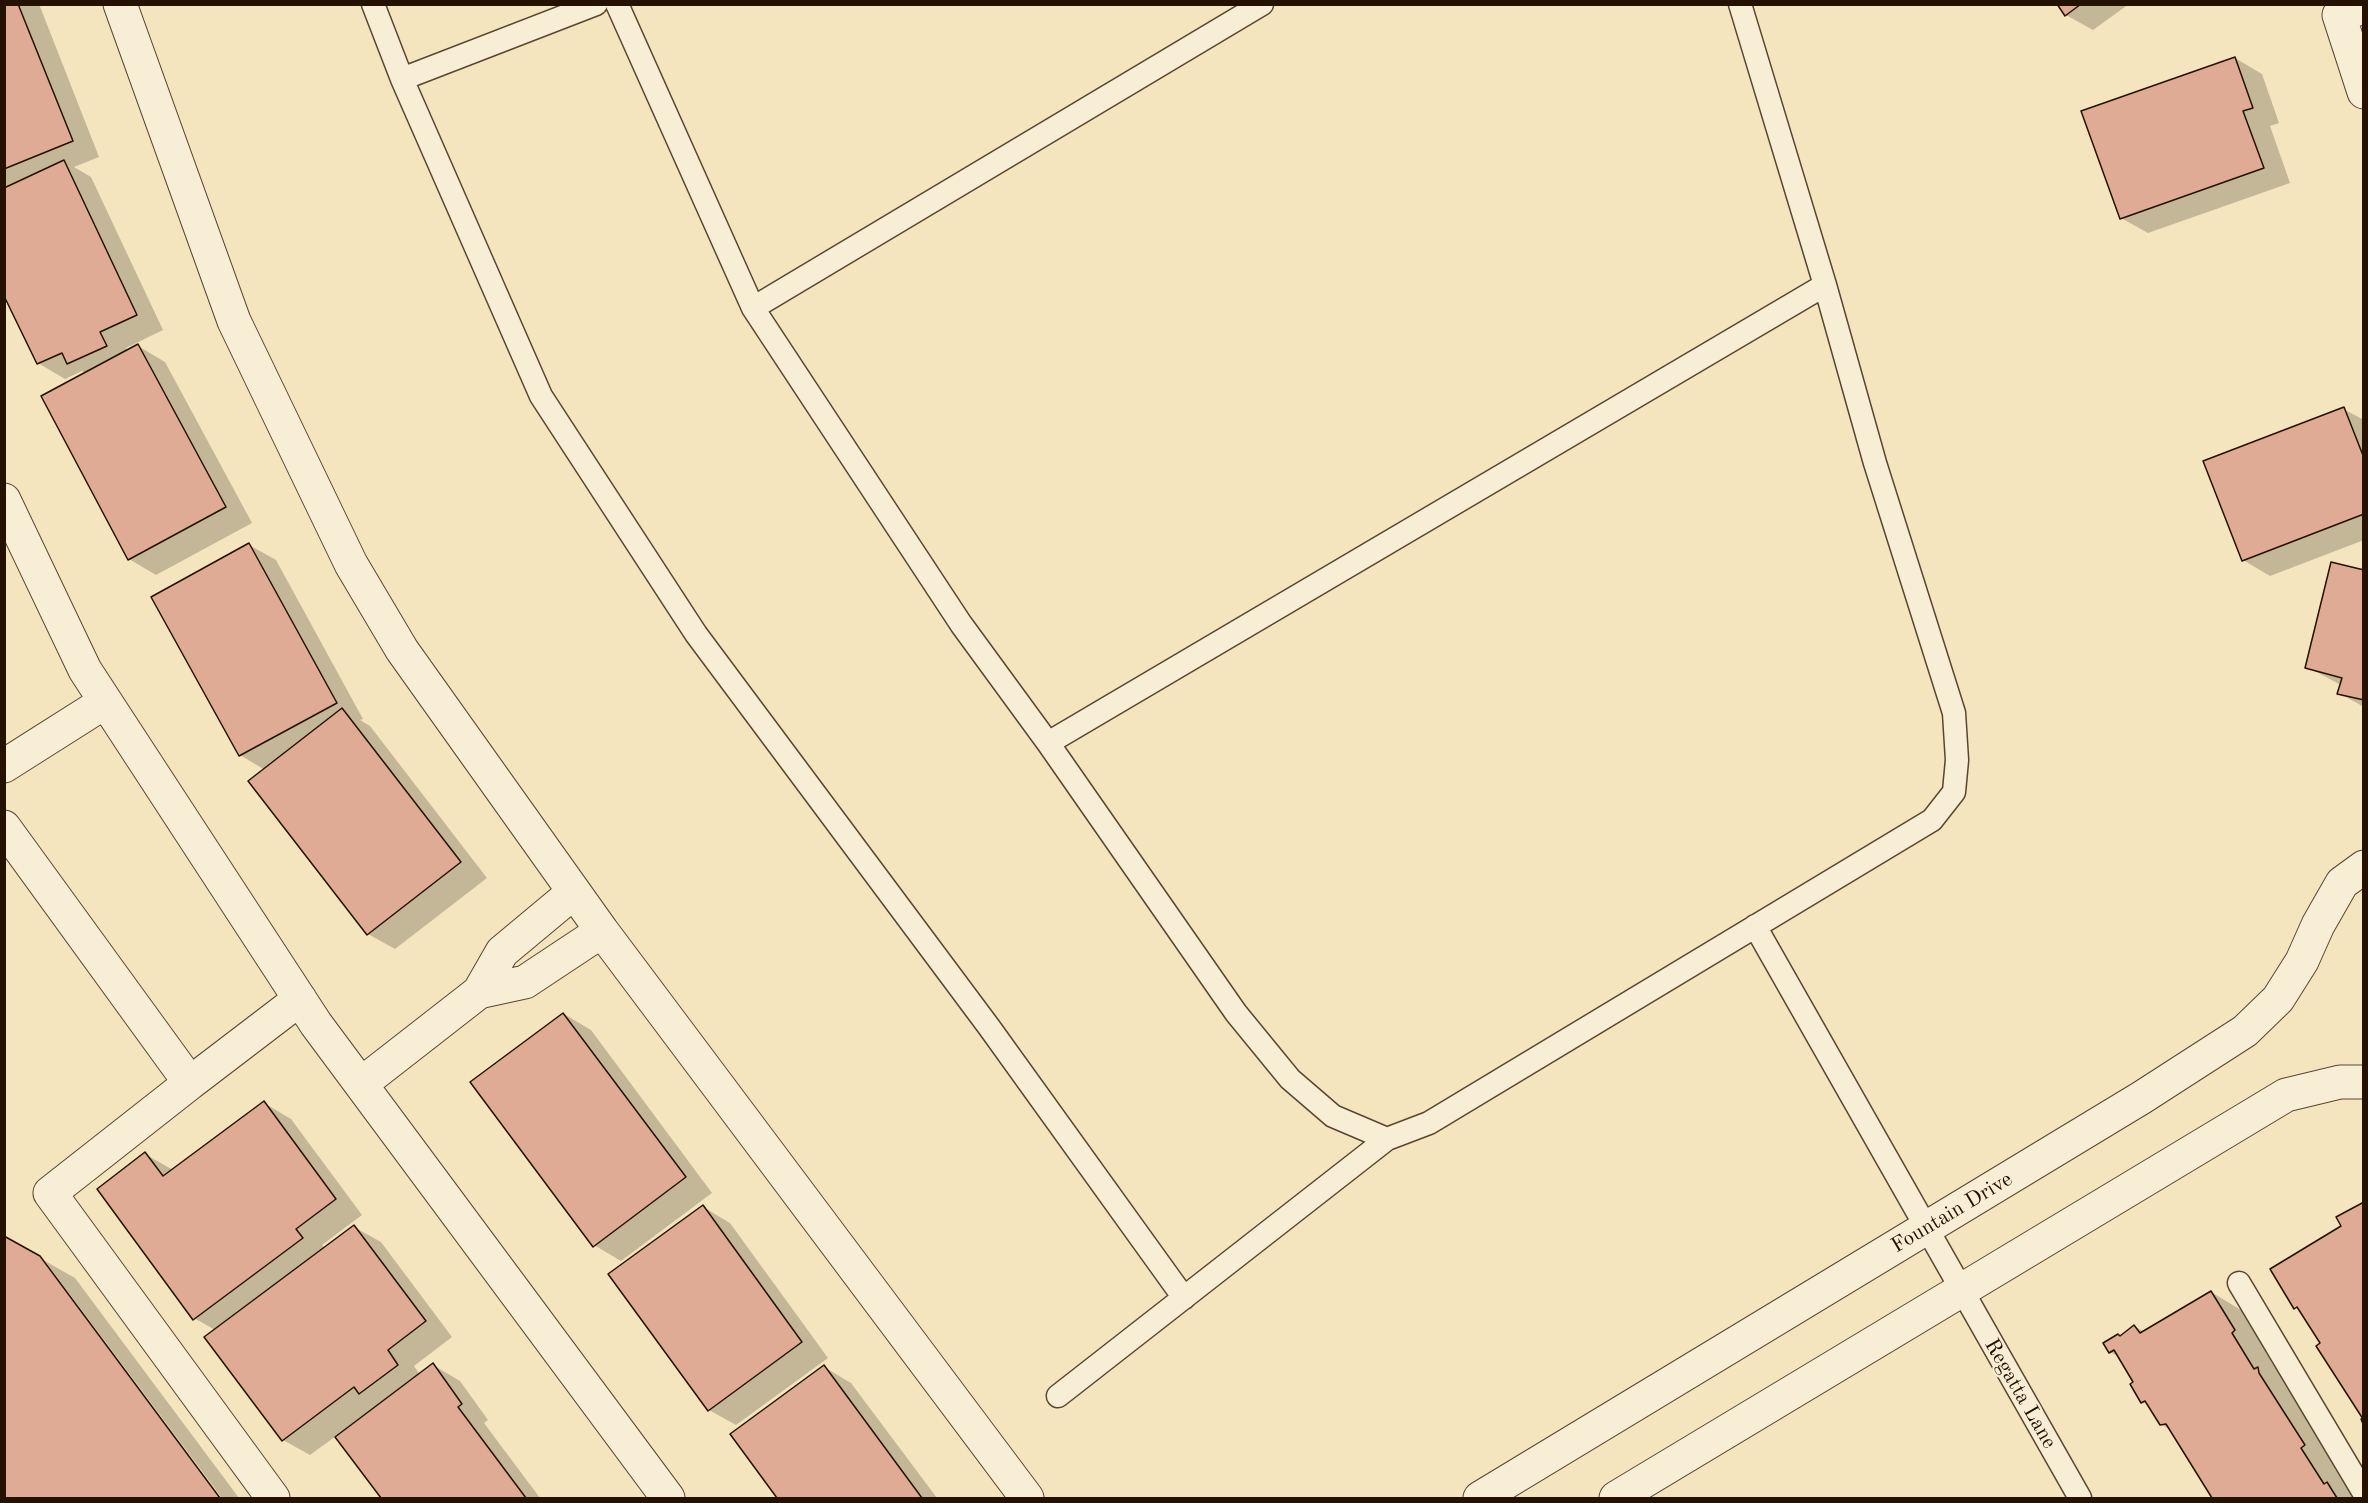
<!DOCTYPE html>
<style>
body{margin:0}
#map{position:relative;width:2368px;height:1503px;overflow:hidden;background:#f4e5bf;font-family:"Old Standard TT",serif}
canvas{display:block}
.frame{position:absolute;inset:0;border:6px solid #241100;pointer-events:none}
</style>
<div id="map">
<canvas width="2368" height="1503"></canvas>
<div class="frame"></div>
</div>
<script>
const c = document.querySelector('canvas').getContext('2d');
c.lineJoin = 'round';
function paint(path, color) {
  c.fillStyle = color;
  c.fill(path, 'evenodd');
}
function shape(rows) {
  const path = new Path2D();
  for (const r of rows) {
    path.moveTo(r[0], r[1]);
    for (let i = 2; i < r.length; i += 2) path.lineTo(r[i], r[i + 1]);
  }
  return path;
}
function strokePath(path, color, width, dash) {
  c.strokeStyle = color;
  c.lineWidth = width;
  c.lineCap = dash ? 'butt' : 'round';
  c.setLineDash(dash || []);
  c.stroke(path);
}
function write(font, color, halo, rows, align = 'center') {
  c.font = font + ' "Old Standard TT",serif';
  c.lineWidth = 4.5;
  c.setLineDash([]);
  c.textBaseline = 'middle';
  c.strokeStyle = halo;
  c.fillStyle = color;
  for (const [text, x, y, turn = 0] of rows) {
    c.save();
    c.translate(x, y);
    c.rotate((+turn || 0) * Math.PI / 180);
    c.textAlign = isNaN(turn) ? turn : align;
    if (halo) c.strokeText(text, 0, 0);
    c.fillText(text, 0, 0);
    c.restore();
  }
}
const shadow = shape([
 [4,4,39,4,99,157,74,167,91,177,163,330,126,348,128,351,138,346,165,362,252,523,156,575,129,559,86,374,82,371,65,379,38,363,4,292],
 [2059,4,2129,4,2093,30,2066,15],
 [2235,58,2262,74,2279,123,2270,126,2290,183,2148,233,2121,218],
 [2343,409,2364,420,2364,540,2270,576,2243,560],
 [249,545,276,560,363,719,360,720,370,726,487,878,395,949,368,934,265,770,240,755],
 [2364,571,2364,707,2339,693,2341,685,2307,667],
 [564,1014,591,1030,712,1193,621,1261,594,1245],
 [264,1103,291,1119,362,1215,322,1245,325,1249,354,1227,381,1242,452,1337,414,1366,420,1375,433,1365,460,1381,488,1420,484,1423,540,1498,383,1498,336,1436,310,1455,283,1440,215,1330,194,1318,145,1154,173,1170],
 [703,1207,730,1223,828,1358,736,1425,709,1410],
 [4,1237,38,1257,218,1498,4,1498],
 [45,1261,75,1278,239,1498,222,1498],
 [2211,1292,2246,1313,2269,1350,2266,1353,2285,1384,2292,1389,2339,1466,2335,1469,2356,1498,2214,1498,2172,1431,2161,1424,2149,1405,2142,1401,2135,1382,2121,1358,2110,1352,2106,1345,2134,1326,2144,1332],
 [824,1367,851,1383,937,1498,779,1498,732,1434]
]);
const building = shape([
 [4,4,18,4,73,141,4,169,4,4],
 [2057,4,2081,4,2065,16,2057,4],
 [2235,57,2253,108,2243,111,2264,168,2120,219,2081,111,2235,57],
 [64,160,137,315,100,332,107,346,67,364,62,353,37,364,4,296,4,188,64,160],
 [138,344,226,507,128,560,41,396,138,344],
 [2344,407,2364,458,2364,514,2242,561,2203,461,2344,407],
 [249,543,337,703,239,756,151,597,249,543],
 [2331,562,2364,570,2364,700,2337,694,2342,678,2305,668,2331,562],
 [342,708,461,862,367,935,248,781,342,708],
 [563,1013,686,1177,593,1247,470,1082,563,1013],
 [264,1101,336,1199,296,1229,303,1238,193,1320,97,1189,145,1152,163,1176,264,1101],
 [2364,1202,2364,1424,2363,1424,2361,1419,2363,1419,2316,1346,2320,1343,2297,1307,2294,1309,2270,1269,2341,1226,2336,1217,2364,1202],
 [703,1205,802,1342,708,1411,608,1274,703,1205],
 [354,1225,426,1321,388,1350,398,1365,359,1394,354,1387,282,1441,204,1337,354,1225],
 [4,1236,40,1256,220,1498,4,1498,4,1236],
 [2211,1291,2235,1330,2232,1333,2254,1369,2258,1367,2259,1373,2305,1445,2301,1448,2324,1484,2327,1482,2337,1498,2212,1498,2166,1424,2160,1425,2145,1401,2141,1403,2130,1384,2133,1382,2114,1350,2109,1353,2103,1343,2118,1334,2120,1336,2134,1325,2140,1333,2211,1291],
 [433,1363,462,1404,458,1407,526,1498,381,1498,335,1437,433,1363],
 [824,1365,922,1498,777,1498,730,1434,824,1365]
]);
const service = shape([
 [373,4,402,79,541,396,696,634,989,1027,1184,1298],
 [617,4,753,308,961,624,1048,743,1236,1013,1290,1079,1333,1116,1387,1139,1429,1123,1932,820,1954,792,1957,760,1954,713,1875,463,1825,285,1740,4],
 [402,79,596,4],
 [753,308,1262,4],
 [1048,743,1825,285],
 [1755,926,2080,1498],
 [2239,1283,2364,1493],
 [1058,1396,1387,1139]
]);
const minor = shape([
 [120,4,234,321,351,564,402,650,602,931,1027,1498],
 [2364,7,2339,15,2364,92],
 [4,500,85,670,316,1024,668,1498],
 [4,766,105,702],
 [4,827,190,1083,50,1193,273,1498],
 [479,992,525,982,602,931],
 [190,1083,300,999],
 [361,1084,479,992,502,952,574,892],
 [1480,1498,2141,1098,2245,1031,2278,999,2302,961,2318,925,2342,883,2364,867],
 [1616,1498,2286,1095,2340,1082,2364,1082]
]);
const streetNames = [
 ["Fountain Drive",1952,1213,-31],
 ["Regatta Lane",2020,1394,60]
];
paint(shadow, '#0003');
paint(building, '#dfab94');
strokePath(building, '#241100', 1.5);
strokePath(service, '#584630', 25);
strokePath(minor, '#584630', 35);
strokePath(service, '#f8eed5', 22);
strokePath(minor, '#f8eed5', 33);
write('21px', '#241100', '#f8eed5', streetNames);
</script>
